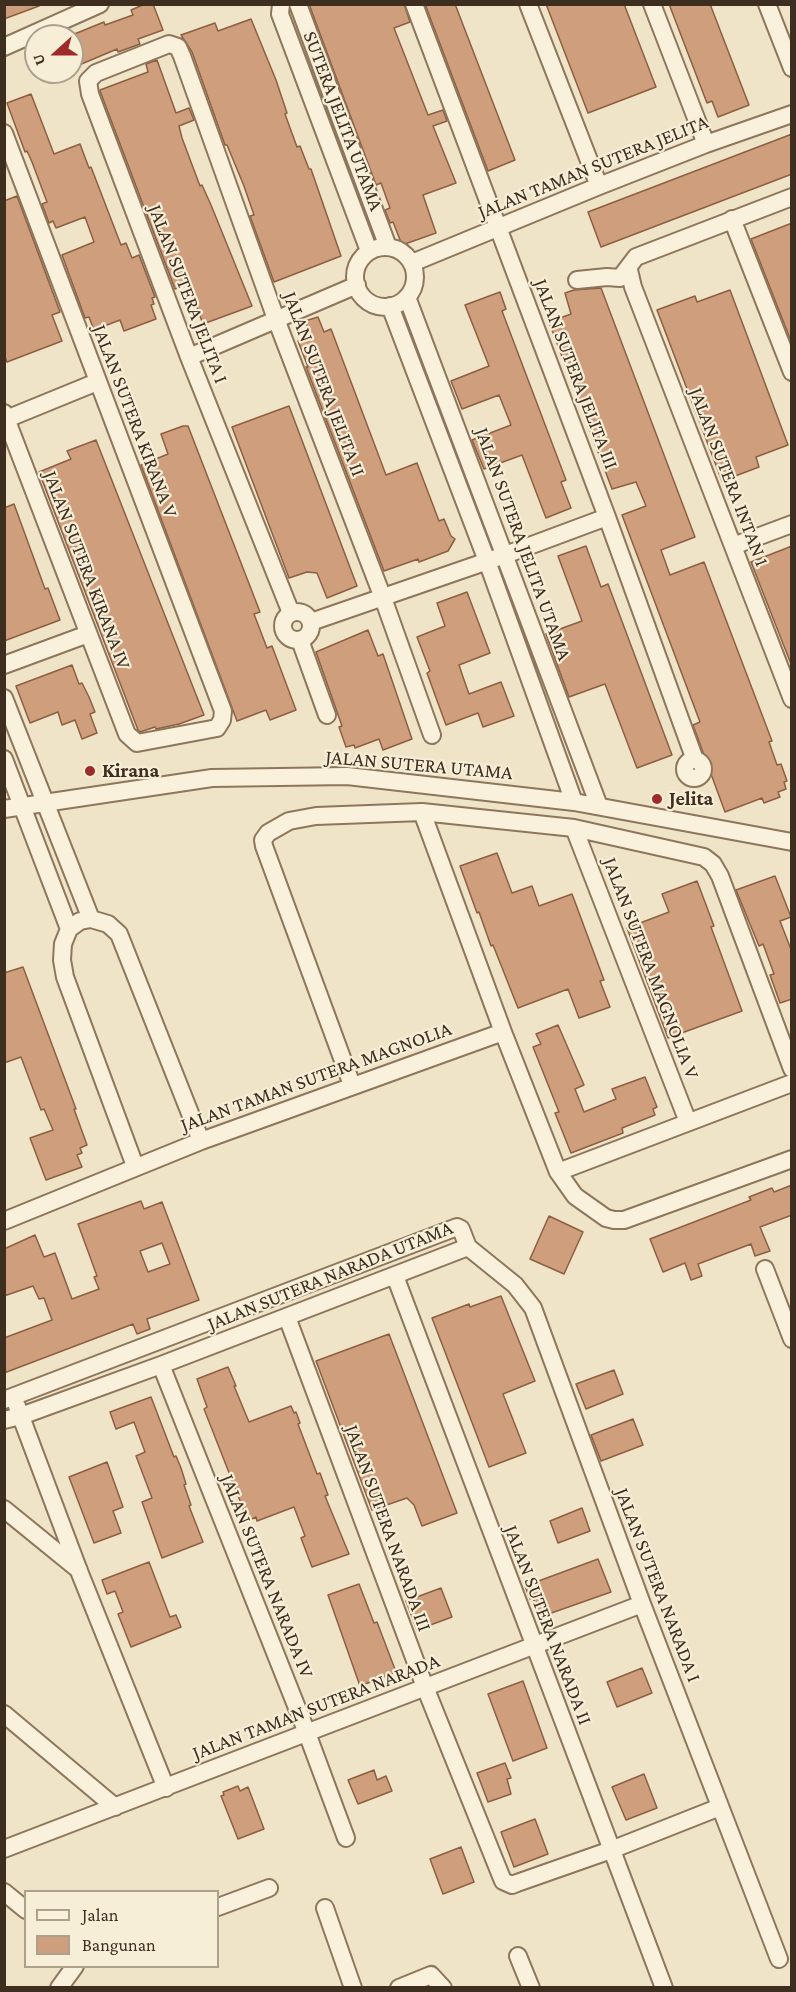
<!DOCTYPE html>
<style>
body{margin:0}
#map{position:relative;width:796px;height:1992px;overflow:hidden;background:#f0e4c8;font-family:"Crimson Pro",serif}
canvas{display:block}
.frame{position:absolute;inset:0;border:6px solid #3d2e20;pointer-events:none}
.legend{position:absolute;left:24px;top:1890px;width:195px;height:78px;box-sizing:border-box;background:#f7eed8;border:2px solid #ada18e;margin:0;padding:8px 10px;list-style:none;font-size:18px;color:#3d2e20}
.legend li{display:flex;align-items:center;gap:12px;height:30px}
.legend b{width:30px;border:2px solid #ada18e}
.north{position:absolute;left:24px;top:24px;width:60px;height:60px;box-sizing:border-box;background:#f7eed8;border:2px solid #ada18e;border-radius:50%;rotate:249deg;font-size:16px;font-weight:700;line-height:24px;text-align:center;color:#3d2e20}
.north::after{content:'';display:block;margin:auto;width:21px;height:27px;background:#9e2a2b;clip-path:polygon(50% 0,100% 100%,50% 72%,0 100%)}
</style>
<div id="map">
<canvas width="796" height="1992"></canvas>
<div class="frame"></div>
<ul class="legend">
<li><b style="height:8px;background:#faf1dc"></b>Jalan</li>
<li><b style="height:16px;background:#cf9f7d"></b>Bangunan</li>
</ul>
<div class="north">U</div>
</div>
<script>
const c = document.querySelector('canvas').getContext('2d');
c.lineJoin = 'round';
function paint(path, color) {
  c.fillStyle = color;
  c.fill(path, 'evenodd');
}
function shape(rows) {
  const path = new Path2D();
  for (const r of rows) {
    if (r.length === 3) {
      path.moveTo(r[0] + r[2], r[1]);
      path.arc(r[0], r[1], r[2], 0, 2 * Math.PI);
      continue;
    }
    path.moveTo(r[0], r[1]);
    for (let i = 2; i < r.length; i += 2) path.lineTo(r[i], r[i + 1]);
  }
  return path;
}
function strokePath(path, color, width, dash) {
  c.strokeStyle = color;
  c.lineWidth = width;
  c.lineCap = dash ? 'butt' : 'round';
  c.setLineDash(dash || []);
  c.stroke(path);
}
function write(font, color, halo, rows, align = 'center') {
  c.font = font + ' "Crimson Pro",serif';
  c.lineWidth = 4.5;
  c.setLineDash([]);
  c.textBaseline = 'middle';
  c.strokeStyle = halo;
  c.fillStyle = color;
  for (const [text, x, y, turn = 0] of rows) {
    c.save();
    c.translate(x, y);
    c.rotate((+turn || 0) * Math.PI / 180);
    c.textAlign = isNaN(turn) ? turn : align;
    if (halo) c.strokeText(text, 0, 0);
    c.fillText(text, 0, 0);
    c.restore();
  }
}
const building = shape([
 [4,4,39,4,39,6,4,19,4,4],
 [145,4,153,4,163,30,138,39,140,44,118,52,117,49,72,68,72,35,104,22,105,25,133,15,131,10,145,4],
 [309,4,404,4,410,22,394,28,428,115,443,110,447,121,433,126,456,183,423,195,436,233,402,245,393,222,390,223,385,210,390,208,381,183,376,185,309,4],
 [425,4,455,4,515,160,488,171,425,4],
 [546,4,624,4,656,87,588,113,546,4],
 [669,4,710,4,749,105,718,117,712,101,707,103,669,4],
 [251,19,276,80,287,113,285,114,297,147,300,146,309,169,311,169,341,256,274,282,250,216,254,215,244,186,227,145,225,145,192,52,181,35,215,23,218,31,251,19],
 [157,60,176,113,189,108,194,120,179,126,182,138,200,186,202,185,211,205,252,306,203,324,188,284,175,289,100,91,100,90,148,72,146,64,157,60],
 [31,94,54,154,80,144,89,168,91,167,121,245,126,243,132,258,139,255,155,297,152,298,154,304,151,305,156,319,124,331,120,320,94,330,89,317,85,318,62,255,94,242,85,217,56,228,53,221,49,223,42,204,47,202,32,162,27,151,25,152,7,103,31,94],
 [792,134,792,174,601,247,588,212,792,134],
 [17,196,60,312,52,315,62,341,7,362,4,354,4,201,17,196],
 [792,223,792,341,791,341,751,239,792,223],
 [601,288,695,537,661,550,670,575,704,562,772,741,769,742,777,765,781,764,787,781,784,782,786,789,778,792,780,797,764,803,762,798,725,812,693,725,700,722,622,515,646,506,636,482,612,489,549,322,571,314,565,293,574,290,601,288],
 [730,290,788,445,756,457,759,467,722,481,657,310,695,296,697,302,730,290],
 [500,292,506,309,502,311,566,480,561,482,571,508,546,518,522,455,484,469,472,440,511,425,499,395,462,409,451,381,489,366,465,305,500,292],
 [318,317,324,332,331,329,386,475,417,463,439,521,444,519,451,536,455,539,448,551,419,562,418,559,384,571,306,367,308,367,298,341,311,336,305,321,318,317],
 [289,406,357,586,327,598,317,573,307,572,289,578,232,427,289,406],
 [183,426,188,426,260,612,254,614,267,648,272,646,296,710,270,720,266,710,237,721,141,465,168,454,161,434,183,426],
 [96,440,204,715,179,724,156,729,155,727,140,732,138,730,39,472,71,459,67,451,96,440],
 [14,504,45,589,48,588,60,620,4,641,4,508,14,504],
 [586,546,601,587,608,584,672,755,637,768,605,684,569,697,546,634,582,621,558,556,586,546],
 [792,546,792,664,791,664,751,562,792,546],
 [467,592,490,653,459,665,463,677,469,694,501,682,514,716,483,727,478,713,446,725,427,673,430,671,417,637,445,626,437,603,467,592],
 [368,630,378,656,383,654,412,739,383,750,379,739,355,748,354,745,346,747,339,727,342,726,316,652,368,630],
 [72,665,79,684,82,683,89,697,95,712,90,714,97,733,82,739,75,720,62,725,58,712,30,723,16,686,72,665],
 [497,853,512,893,532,886,539,906,572,894,604,980,600,981,610,1007,579,1018,568,989,518,1008,493,945,491,946,479,912,477,913,460,866,497,853],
 [775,876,791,917,780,921,792,952,792,999,780,1003,770,975,774,974,763,944,759,946,736,890,775,876],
 [697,881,714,926,711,927,742,1011,668,1038,627,928,669,912,662,894,697,881],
 [23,967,76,1109,74,1109,87,1145,80,1148,82,1153,77,1155,82,1167,46,1180,30,1138,53,1130,44,1109,41,1110,21,1057,4,1063,4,973,23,967],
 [558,1025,584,1085,575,1089,584,1112,616,1099,612,1089,645,1077,657,1107,653,1109,655,1115,622,1128,623,1133,571,1153,555,1113,559,1112,533,1047,541,1044,536,1034,558,1025],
 [792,1185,792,1215,760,1227,770,1251,755,1256,751,1244,698,1264,702,1276,691,1280,685,1263,663,1272,650,1239,751,1200,749,1197,772,1188,774,1192,792,1185],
 [141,1201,144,1209,162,1202,199,1300,147,1319,150,1329,137,1334,133,1324,4,1373,4,1338,52,1320,44,1298,39,1299,33,1286,4,1296,4,1249,35,1235,44,1257,55,1253,72,1299,99,1289,94,1277,97,1276,78,1224,141,1201],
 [162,1243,170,1264,148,1272,140,1251,162,1243],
 [549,1216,583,1232,564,1274,530,1259,549,1216],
 [501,1296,535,1381,503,1394,526,1453,489,1467,432,1318,469,1304,470,1307,501,1296],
 [389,1334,457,1513,422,1526,414,1505,407,1498,372,1510,316,1361,389,1334],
 [228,1367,236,1386,234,1386,249,1422,291,1406,294,1413,296,1412,300,1423,298,1424,317,1474,320,1473,328,1495,325,1496,349,1554,312,1567,301,1538,305,1536,294,1507,257,1521,256,1517,248,1521,204,1409,207,1407,197,1379,228,1367],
 [614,1370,623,1394,586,1409,576,1384,614,1370],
 [151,1397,174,1457,176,1456,181,1468,186,1484,184,1485,191,1505,189,1506,203,1542,162,1558,142,1502,152,1498,136,1456,145,1452,134,1422,116,1429,110,1412,151,1397],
 [633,1419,643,1445,601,1461,591,1435,633,1419],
 [107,1462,123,1507,113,1511,121,1533,94,1543,69,1477,107,1462],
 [582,1508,590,1531,558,1543,550,1521,582,1508],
 [598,1559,611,1592,540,1617,533,1598,530,1599,525,1586,598,1559],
 [149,1562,170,1617,176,1615,181,1627,131,1647,118,1614,123,1612,115,1591,107,1594,102,1580,149,1562],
 [359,1584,374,1623,377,1622,396,1672,360,1686,328,1595,359,1584],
 [441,1588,452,1617,417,1630,406,1601,441,1588],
 [642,1668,652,1693,617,1707,607,1682,642,1668],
 [523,1681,547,1748,513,1761,488,1694,523,1681],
 [505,1763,511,1778,507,1779,511,1794,488,1802,477,1773,505,1763],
 [374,1770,377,1780,386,1776,392,1791,358,1804,348,1780,374,1770],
 [644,1774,657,1808,626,1820,612,1787,644,1774],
 [238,1786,240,1791,248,1787,264,1829,238,1839,221,1796,224,1795,223,1792,238,1786],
 [535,1819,548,1854,514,1867,501,1832,535,1819],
 [461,1847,474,1882,443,1894,430,1859,461,1847]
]);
const minor = shape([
 [281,4,280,14,369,251],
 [298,4,388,247],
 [414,4,607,517,695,760],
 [528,4,599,186],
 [652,4,706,144],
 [767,4,792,68],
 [4,47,100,4],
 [4,133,223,711,222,720,217,728,137,743,127,734,4,413],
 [732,219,792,372],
 [385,277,30],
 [412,263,599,186,706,144,792,114],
 [629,270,633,287,792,699],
 [577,280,607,277,620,278,636,257,792,197],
 [407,297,599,806],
 [390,306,487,561,574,802],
 [189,357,357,285],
 [4,420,97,382],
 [733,546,792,524],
 [297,626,14],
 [291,613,189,357,90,94,88,81,96,73,169,44,178,47,182,56,276,319,383,598,432,735],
 [311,622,505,555,607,517],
 [300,640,327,715],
 [4,665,88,634],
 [4,698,91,919],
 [4,759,69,929],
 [694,769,9],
 [4,809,212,778,347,776,574,802,792,842],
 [422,812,503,1032,558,1172,575,1196,606,1218,614,1220,624,1220,792,1159],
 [574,828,688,1122],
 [352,1085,264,846,263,840,268,833,289,821,316,816,422,812,574,828,704,857,713,864,720,876,792,1069],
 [135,1166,65,977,62,960,63,944,69,929,80,921,91,919,108,924,119,934,201,1141],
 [558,1172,792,1083],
 [4,1221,201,1141,503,1032],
 [468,1247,515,1285,533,1308,642,1604,779,1959],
 [765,1269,792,1339],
 [395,1276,664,1988],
 [287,1317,425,1687,503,1881,512,1885,517,1883,611,1850,720,1807],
 [161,1365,307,1733,346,1838],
 [4,1400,457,1227,461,1229,468,1247,161,1365,21,1416,4,1420],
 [17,1406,79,1571,166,1788],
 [4,1509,79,1570],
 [4,1714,115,1807],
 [4,1849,642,1604],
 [4,1892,26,1910],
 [218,1907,269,1888],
 [325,1908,353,1988],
 [518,1956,531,1988],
 [59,1988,75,1966],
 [399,1988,431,1975,443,1988]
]);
const markers = [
 [90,771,6,"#9e2a2b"],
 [657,799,6,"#9e2a2b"]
];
const streetNames = [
 ["SUTERA JELITA UTAMA",343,121,69],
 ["JALAN TAMAN SUTERA JELITA",593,167,-22],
 ["JALAN SUTERA JELITA I",188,294,69],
 ["JALAN SUTERA JELITA III",576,374,69],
 ["JALAN SUTERA JELITA II",324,384,69],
 ["JALAN SUTERA KIRANA V",135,421,69],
 ["JALAN SUTERA INTAN 1",729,477,69],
 ["JALAN SUTERA JELITA UTAMA",523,544,70],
 ["JALAN SUTERA KIRANA IV",87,570,69],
 ["JALAN SUTERA UTAMA",419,765,5],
 ["JALAN SUTERA MAGNOLIA V",651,968,69],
 ["JALAN TAMAN SUTERA MAGNOLIA",316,1077,-20],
 ["JALAN SUTERA NARADA UTAMA",330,1276,-22],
 ["JALAN SUTERA NARADA III",388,1528,70],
 ["JALAN SUTERA NARADA IV",267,1576,68],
 ["JALAN SUTERA NARADA I",658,1585,69],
 ["JALAN SUTERA NARADA II",548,1625,69],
 ["JALAN TAMAN SUTERA NARADA",316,1707,-21]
];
const poiNames = [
 ["Kirana",102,771],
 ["Jelita",669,799]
];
paint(building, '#cf9f7d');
strokePath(building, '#8d5f41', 1.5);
strokePath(minor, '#8d765c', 20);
strokePath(minor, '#faf1dc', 16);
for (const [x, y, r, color] of markers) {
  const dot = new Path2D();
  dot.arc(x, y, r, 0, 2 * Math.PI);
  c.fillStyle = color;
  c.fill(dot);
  strokePath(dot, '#f7eed8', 2);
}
write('20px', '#3d2e20', '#f7eed8', streetNames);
write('bold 20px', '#3d2e20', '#f7eed8', poiNames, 'left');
</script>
